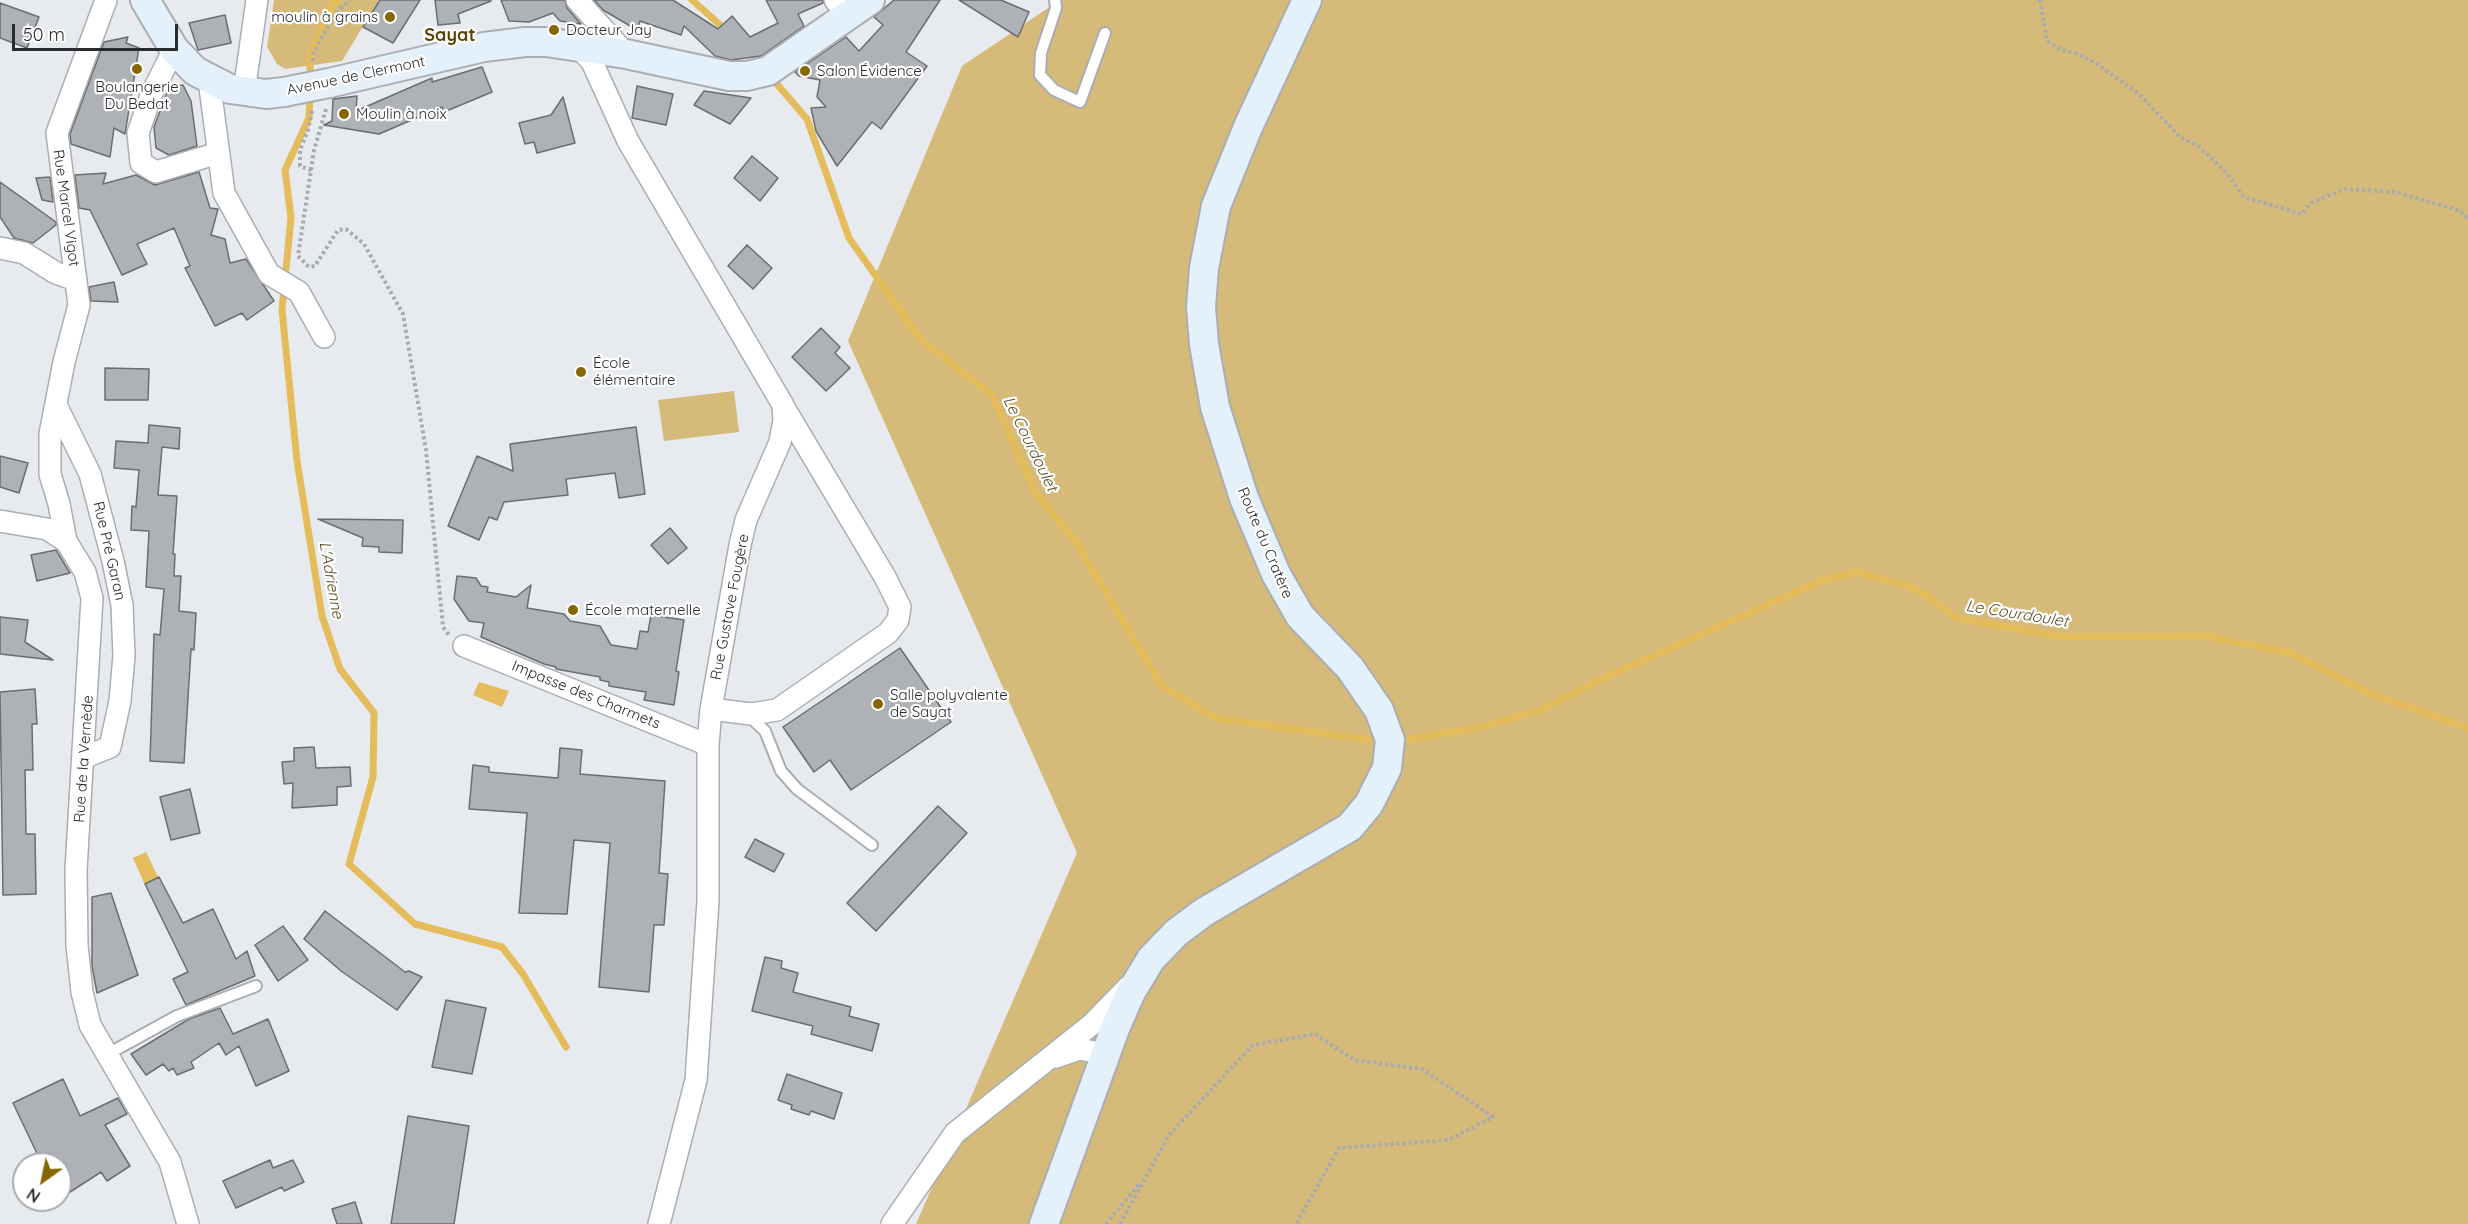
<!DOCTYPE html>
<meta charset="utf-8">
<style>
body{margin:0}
#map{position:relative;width:2468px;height:1224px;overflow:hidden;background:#e7ebef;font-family:Quicksand,sans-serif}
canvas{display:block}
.north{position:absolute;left:12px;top:1152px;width:60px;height:60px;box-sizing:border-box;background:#fff;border:2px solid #a9aaab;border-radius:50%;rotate:213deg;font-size:16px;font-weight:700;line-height:24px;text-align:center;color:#292b2d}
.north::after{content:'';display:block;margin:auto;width:21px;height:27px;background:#866600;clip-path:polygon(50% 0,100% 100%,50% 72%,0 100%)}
.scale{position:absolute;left:12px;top:24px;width:166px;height:27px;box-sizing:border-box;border:3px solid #292b2d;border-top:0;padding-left:8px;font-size:18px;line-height:21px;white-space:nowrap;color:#292b2d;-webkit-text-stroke:4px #fff;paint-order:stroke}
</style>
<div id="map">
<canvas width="2468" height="1224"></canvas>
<div class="north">N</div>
<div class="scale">50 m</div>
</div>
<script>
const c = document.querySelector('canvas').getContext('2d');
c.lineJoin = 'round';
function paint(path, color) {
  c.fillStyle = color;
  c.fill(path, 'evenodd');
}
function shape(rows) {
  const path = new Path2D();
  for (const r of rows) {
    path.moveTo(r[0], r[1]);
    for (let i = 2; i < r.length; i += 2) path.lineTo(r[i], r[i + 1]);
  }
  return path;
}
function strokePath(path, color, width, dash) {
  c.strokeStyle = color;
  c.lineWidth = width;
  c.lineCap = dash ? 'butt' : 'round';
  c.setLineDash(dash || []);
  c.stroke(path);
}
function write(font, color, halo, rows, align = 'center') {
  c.font = font + ' Quicksand,sans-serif';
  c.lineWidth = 4.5;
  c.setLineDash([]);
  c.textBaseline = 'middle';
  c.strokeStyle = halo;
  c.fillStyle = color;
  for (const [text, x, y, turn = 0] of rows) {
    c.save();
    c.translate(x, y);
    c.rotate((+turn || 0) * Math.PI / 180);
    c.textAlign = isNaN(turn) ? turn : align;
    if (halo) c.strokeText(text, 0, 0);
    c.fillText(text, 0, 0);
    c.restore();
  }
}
const green = shape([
 [274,0,379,0,342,61,285,69,277,64,267,47],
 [1060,0,2468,0,2468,1224,916,1224,1077,853,848,341,962,66],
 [734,391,739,432,664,441,658,400]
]);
const water = shape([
 [479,682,509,691,502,707,473,695],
 [146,852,159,879,145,885,133,858]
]);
const stream = shape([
 [692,0,727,31],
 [770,76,807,119,849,238,921,340,992,395,1035,492,1076,542,1161,685,1215,718,1369,740],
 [310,80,310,54,333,3,338,0],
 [310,94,309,118,285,170,291,218,282,310,297,461,322,616,340,669,374,713,373,777,349,864,415,924,502,947,523,974,566,1047],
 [1410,739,1482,727,1543,709,1597,681,1823,580,1856,572,1911,587,1930,598,1956,618,2063,637,2206,636,2291,653,2371,694,2468,728]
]);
const building = shape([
 [380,0,420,0,393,43,363,27,380,0],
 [435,0,491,0,491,1,458,14,460,23,438,25,435,0],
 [501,0,565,0,567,8,581,24,560,21,553,13,529,22,509,21,501,0],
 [594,0,673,0,718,29,732,16,750,37,778,23,766,0,823,0,823,3,798,14,804,26,761,56,731,60,715,56,684,26,681,35,640,21,637,30,603,10,594,0],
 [894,0,940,0,906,52,927,66,881,129,872,122,837,166,816,131,811,108,826,107,817,97,820,80,799,76,795,72,846,37,859,51,883,25,874,17,894,0],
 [959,0,1001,0,1029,12,1018,37,959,0],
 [0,3,39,17,27,48,0,38,0,3],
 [225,15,231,43,198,50,189,23,225,15],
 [128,37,126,43,139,48,125,134,114,128,110,157,71,144,70,134,104,42,128,37],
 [482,67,492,92,444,112,442,107,379,134,324,125,332,121,333,99,357,96,356,111,432,78,432,82,482,67],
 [183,85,191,101,197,146,169,155,156,148,154,127,169,87,183,85],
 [637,86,673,94,666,125,632,118,637,86],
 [704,91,751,98,730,124,694,105,704,91],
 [563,97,575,143,537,153,534,142,525,144,519,123,551,115,563,97],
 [752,156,778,178,760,201,734,178,752,156],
 [199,172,210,208,218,209,211,235,225,239,230,263,246,259,274,301,247,320,242,313,215,326,185,268,190,266,174,228,137,244,147,264,122,275,90,210,79,208,75,175,106,173,103,184,136,175,155,185,199,172],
 [50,177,53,202,42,200,36,178,50,177],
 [0,182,56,222,56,225,33,243,14,238,0,217,0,182],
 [747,245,772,268,753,289,728,266,747,245],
 [114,282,118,302,91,301,89,287,114,282],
 [821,328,840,347,835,353,850,368,826,391,792,357,821,328],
 [105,368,149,369,148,400,105,400,105,368],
 [149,425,180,428,179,449,162,447,158,495,177,496,173,554,175,554,174,576,181,576,179,611,196,613,194,650,191,649,184,763,150,761,154,634,160,635,164,589,146,587,149,531,131,530,132,506,136,507,139,470,114,468,116,441,148,443,149,425],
 [636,427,645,494,619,498,615,473,566,479,568,495,504,502,497,520,489,517,479,540,448,526,477,456,513,471,510,444,636,427],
 [0,456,28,463,19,493,0,487,0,456],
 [318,519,403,520,402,553,379,552,379,547,362,546,363,538,318,519],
 [670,528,687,548,668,564,651,545,670,528],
 [56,550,70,573,37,581,31,555,56,550],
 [457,576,476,578,481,586,488,587,487,592,516,597,531,585,527,608,564,614,570,621,600,626,611,645,637,649,640,631,648,632,651,615,684,620,676,671,679,672,674,705,644,700,646,692,609,686,609,682,600,680,600,677,556,669,556,667,544,664,481,637,484,623,469,621,454,599,457,576],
 [0,617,28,620,25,642,53,660,0,654,0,617],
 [900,648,951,722,851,790,830,760,814,772,783,727,900,648],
 [35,689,37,724,32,724,33,770,25,770,26,834,35,834,36,894,3,895,0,692,35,689],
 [314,747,316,768,350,767,351,786,337,787,337,805,292,808,293,783,284,784,282,762,294,761,294,748,314,747],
 [560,748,582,750,580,774,665,781,659,873,668,874,664,925,654,925,649,992,599,987,610,843,574,840,567,914,519,913,527,813,469,809,473,765,489,767,489,772,558,778,560,748],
 [190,789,200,833,171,840,160,797,190,789],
 [938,806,967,833,876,931,847,903,938,806],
 [755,839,784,854,774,872,745,857,755,839],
 [159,877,183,923,213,909,236,959,247,951,255,976,186,1005,173,979,188,972,145,884,159,877],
 [111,893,138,975,97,993,92,966,92,897,111,893],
 [325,911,405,972,409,971,422,977,397,1010,341,971,304,939,325,911],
 [283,926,308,960,278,981,255,945,283,926],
 [765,957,782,961,781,968,798,973,793,992,851,1007,849,1016,879,1024,872,1051,811,1034,813,1026,752,1011,765,957],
 [446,1000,486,1008,472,1074,432,1067,446,1000],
 [220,1008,233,1034,268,1019,289,1071,256,1086,239,1046,226,1055,219,1043,191,1062,194,1068,177,1075,173,1068,169,1071,163,1064,146,1075,131,1054,189,1019,220,1008],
 [787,1074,842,1093,834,1119,811,1111,809,1115,791,1109,792,1105,778,1100,787,1074],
 [63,1079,80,1116,118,1098,127,1114,105,1125,130,1166,107,1181,101,1172,67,1194,60,1185,60,1164,42,1164,13,1103,63,1079],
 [408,1116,469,1126,454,1224,391,1224,408,1116],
 [270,1160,273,1168,293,1160,304,1182,284,1191,282,1187,236,1208,223,1181,270,1160],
 [355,1202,362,1224,337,1224,332,1209,355,1202]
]);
const path = shape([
 [2040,0,2047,41,2061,50,2075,53,2096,63,2139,94,2181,138,2197,145,2224,170,2244,197,2302,214,2311,203,2345,189,2396,192,2460,211,2468,218],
 [313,61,313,54,325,31,340,9,350,0],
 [326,109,314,150,298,256,309,267,315,266,338,230,346,229,364,244,403,314,426,450,443,627,449,635],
 [312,111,308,130,300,150,300,166,313,171],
 [1106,1224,1140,1183],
 [1120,1224,1169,1135,1253,1045,1315,1034,1354,1060,1422,1069,1493,1117,1448,1140,1339,1148,1296,1224]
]);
const lane = shape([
 [1055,0,1056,8,1041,53,1040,75,1054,90,1080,102,1105,33],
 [748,715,765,731,781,771,797,789,872,845],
 [106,1055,177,1016,256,986]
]);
const street = shape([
 [106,0,57,133,79,305,64,362,50,434,50,474,59,504,66,541,85,572,92,598,76,870,77,945,82,992,90,1025,170,1162,188,1224],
 [577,0,626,54],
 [835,0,848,16],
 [579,47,592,62,628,141,783,405,784,420,780,442,746,520,740,545,711,709,708,745,708,901,696,1080,659,1224],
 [174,49,152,93,138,133,141,163,156,172,218,153],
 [209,80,224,193,269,274,299,292,324,337],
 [244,92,257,0],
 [0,248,24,253,56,273,76,280],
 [56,405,90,474,113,561,122,605,124,656,120,701,110,747,83,758],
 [0,521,47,529,66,541],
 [464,646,708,745],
 [711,709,751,714,777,710,888,633,898,620,900,607,885,577,783,406],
 [1056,1057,1079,1049,1105,1054],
 [892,1224,955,1133,1091,1025,1128,987]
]);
const secondary = shape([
 [145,0,174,49,195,71,230,89,266,94,284,92],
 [329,83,484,47,525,42,546,42,626,54,729,76,747,76,768,71,870,0],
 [1044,1224,1116,1026,1131,992,1151,959,1176,933,1204,912,1350,827,1369,804,1387,768,1390,740,1379,710,1350,668,1300,616,1276,574,1244,498,1215,407,1204,344,1201,307,1204,268,1216,206,1248,127,1307,0]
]);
const secondaryBridge = shape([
 [284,92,329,83]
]);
const markers = [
 [390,17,6,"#866600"],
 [554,30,6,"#866600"],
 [137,69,6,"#866600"],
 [805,71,6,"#866600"],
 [344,114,6,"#866600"],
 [581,372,6,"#866600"],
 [573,610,6,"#866600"],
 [878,704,6,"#866600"]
];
const poiNames = [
 ["moulin à grains",378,17,"right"],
 ["Docteur Jay",566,30],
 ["Salon Évidence",817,71],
 ["Boulangerie",137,87,"center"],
 ["Du Bedat",137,104,"center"],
 ["Moulin à noix",356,114],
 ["École",593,363],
 ["élémentaire",593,380],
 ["École maternelle",585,610],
 ["Salle polyvalente",890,695],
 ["de Sayat",890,712]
];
const streetNames = [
 ["Avenue de Clermont",356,76,-12],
 ["Rue Marcel Vigot",66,208,82],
 ["Route du Cratère",1265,543,67],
 ["Rue Pré Garan",109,551,77],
 ["Rue Gustave Fougère",730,607,-79],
 ["Impasse des Charmets",586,695,22],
 ["Rue de la Vernède",84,759,-86]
];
const waterNames = [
 ["Le Courdoulet",1030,444,64],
 ["L'Adrienne",331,580,80],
 ["Le Courdoulet",2017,614,9]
];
const quarterNames = [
 ["Sayat",450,36]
];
paint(green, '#d5ba7a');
paint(water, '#e4bc5b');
strokePath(stream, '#e4bc5b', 7);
paint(building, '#aeb2b6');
strokePath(building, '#6a6e71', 1.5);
strokePath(lane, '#aaaeb2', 14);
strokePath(street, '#aaaeb2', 24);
strokePath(secondary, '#aaaeb2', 32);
strokePath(path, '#a8abae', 4, [3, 3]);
strokePath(lane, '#fff', 10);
strokePath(street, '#fff', 21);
strokePath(secondary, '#e4f0fa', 28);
strokePath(secondaryBridge, '#aaaeb2', 32, []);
strokePath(secondaryBridge, '#e4f0fa', 28);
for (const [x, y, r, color] of markers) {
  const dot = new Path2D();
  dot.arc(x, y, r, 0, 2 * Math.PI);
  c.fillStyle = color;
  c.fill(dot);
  strokePath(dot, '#fff', 2);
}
write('15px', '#292b2d', '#fff', poiNames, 'left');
write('15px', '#292b2d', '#fff', streetNames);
write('italic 16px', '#5e4e25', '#fff', waterNames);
write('bold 18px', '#5a4403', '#fff', quarterNames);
</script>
